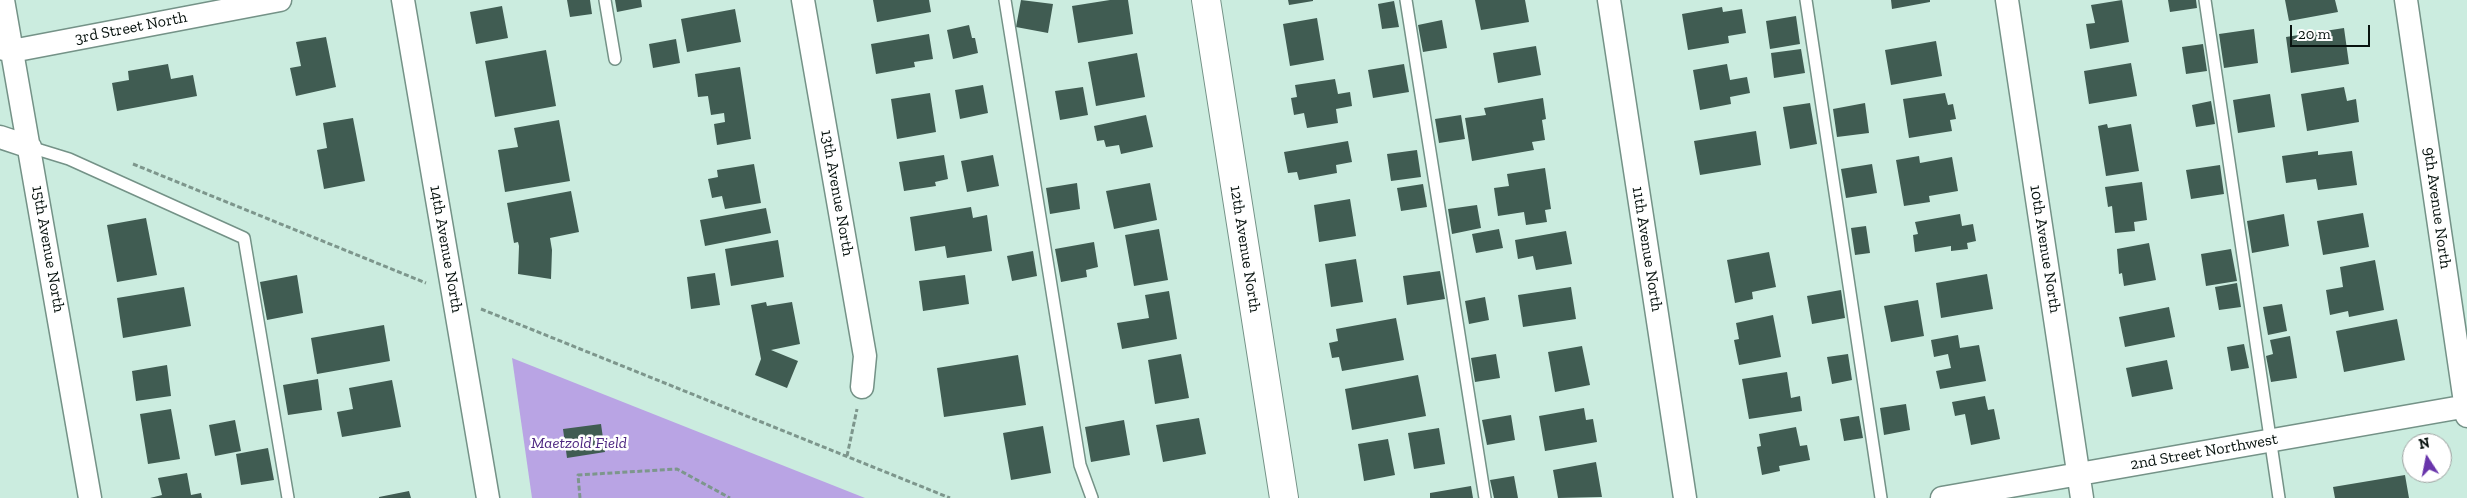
<!DOCTYPE html>
<style>
body{margin:0}
#map{position:relative;width:2467px;height:498px;overflow:hidden;background:#cbecdf;font-family:"Zilla Slab",serif}
canvas{display:block}
.north{position:absolute;left:2402px;top:433px;width:50px;height:50px;box-sizing:border-box;background:#fff;border:1px solid #9ca19f;border-radius:50%;rotate:349deg;font-size:14px;font-weight:700;line-height:20px;text-align:center;color:#08130f}
.north::after{content:'';display:block;margin:auto;width:18px;height:22px;background:#6935ab;clip-path:polygon(50% 0,100% 100%,50% 72%,0 100%)}
.scale{position:absolute;left:2290px;top:25px;width:80px;height:22px;box-sizing:border-box;border:2px solid #08130f;border-top:0;padding-left:6px;font-size:15px;line-height:18px;white-space:nowrap;color:#08130f;-webkit-text-stroke:4px #fff;paint-order:stroke}
</style>
<div id="map">
<canvas width="2467" height="498"></canvas>
<div class="north">N</div>
<div class="scale">20 m</div>
</div>
<script>
const c = document.querySelector('canvas').getContext('2d');
c.lineJoin = 'round';
function paint(path, color) {
  c.fillStyle = color;
  c.fill(path, 'evenodd');
}
function shape(rows) {
  const path = new Path2D();
  for (const r of rows) {
    path.moveTo(r[0], r[1]);
    for (let i = 2; i < r.length; i += 2) path.lineTo(r[i], r[i + 1]);
  }
  return path;
}
function strokePath(path, color, width, dash) {
  c.strokeStyle = color;
  c.lineWidth = width;
  c.lineCap = dash ? 'butt' : 'round';
  c.setLineDash(dash || []);
  c.stroke(path);
}
function write(font, color, halo, rows, align = 'center') {
  c.font = font + ' "Zilla Slab",serif';
  c.lineWidth = 5;
  c.setLineDash([]);
  c.textBaseline = 'middle';
  c.strokeStyle = halo;
  c.fillStyle = color;
  for (const [text, x, y, turn = 0] of rows) {
    c.save();
    c.translate(x, y);
    c.rotate((+turn || 0) * Math.PI / 180);
    c.textAlign = isNaN(turn) ? turn : align;
    if (halo) c.strokeText(text, 0, 0);
    c.fillText(text, 0, 0);
    c.restore();
  }
}
const green = shape([
 [512,358,865,498,532,498]
]);
const building = shape([
 [567,0,590,0,592,14,570,17],
 [615,0,641,0,642,7,617,12],
 [873,0,929,0,931,12,877,22],
 [1021,0,1053,4,1048,33,1016,27],
 [1110,0,1128,0,1133,34,1078,43,1072,6],
 [1288,0,1313,0,1313,1,1289,5],
 [1475,0,1525,0,1529,22,1481,30],
 [1891,0,1930,0,1930,2,1892,9],
 [2122,0,2129,42,2090,49,2086,24,2095,23,2091,5],
 [2168,0,2196,0,2197,8,2170,12],
 [2285,0,2335,0,2338,12,2289,21],
 [1394,1,1399,27,1382,29,1378,4],
 [502,6,508,38,476,44,470,12],
 [1722,7,1723,12,1742,9,1746,33,1728,36,1729,43,1688,50,1682,14],
 [735,9,741,42,687,52,681,19],
 [1796,16,1800,44,1770,49,1766,21],
 [1317,18,1324,60,1290,66,1283,24],
 [1442,20,1447,48,1423,52,1418,25],
 [969,25,972,38,975,38,978,53,953,59,947,30],
 [2344,28,2349,64,2291,73,2286,37],
 [2254,29,2258,63,2224,68,2219,34],
 [929,34,933,59,914,62,915,67,876,74,871,44],
 [326,37,336,87,296,96,290,68,301,66,296,42],
 [676,39,680,63,653,68,649,44],
 [1936,41,1942,76,1891,85,1885,50],
 [2203,44,2207,71,2186,74,2182,47],
 [1536,46,1541,75,1498,83,1493,53],
 [1801,49,1805,73,1774,78,1771,53],
 [546,50,556,106,495,117,485,61],
 [1137,53,1145,97,1096,106,1088,62],
 [2131,63,2137,96,2089,104,2084,71],
 [168,64,171,79,193,75,197,96,117,111,112,83,129,80,128,71],
 [1404,64,1409,92,1373,98,1368,70],
 [1727,64,1730,80,1747,77,1750,93,1730,97,1731,104,1700,110,1693,70],
 [740,67,751,139,717,145,714,124,725,122,724,113,711,115,708,96,698,97,695,74],
 [1335,79,1338,94,1350,92,1352,106,1336,109,1338,123,1307,128,1304,113,1294,115,1291,98,1297,97,1295,85],
 [983,85,988,113,960,119,955,90],
 [1083,87,1088,115,1060,120,1055,91],
 [2344,87,2347,101,2356,99,2359,122,2307,131,2301,94],
 [930,93,936,132,897,139,891,99],
 [1945,93,1948,105,1953,104,1956,119,1950,120,1952,131,1909,138,1903,99],
 [2270,94,2275,127,2238,133,2233,100],
 [1543,98,1546,119,1542,120,1545,140,1532,142,1534,150,1472,161,1465,118,1486,115,1484,108],
 [2211,101,2215,124,2196,127,2192,105],
 [1810,103,1817,144,1790,149,1783,107],
 [1865,103,1869,133,1837,137,1833,109],
 [1146,115,1153,147,1121,154,1119,145,1106,147,1104,140,1097,141,1094,126],
 [1461,115,1465,139,1439,143,1435,119],
 [353,118,365,181,324,189,317,150,327,148,323,123],
 [559,120,570,181,505,192,498,150,518,147,514,128],
 [2107,124,2108,128,2131,124,2139,171,2106,176,2098,126],
 [1756,131,1761,165,1700,175,1694,141],
 [1348,141,1352,162,1336,165,1337,173,1299,180,1297,172,1288,173,1284,152],
 [1417,150,1421,177,1391,181,1387,154],
 [2318,151,2318,155,2352,151,2357,185,2318,190,2316,179,2286,183,2282,156],
 [944,155,948,179,935,182,936,186,904,191,899,162],
 [993,155,999,186,967,192,961,161],
 [1919,156,1920,163,1952,157,1958,191,1929,196,1930,202,1904,206,1896,160],
 [754,164,761,203,725,209,722,196,712,198,708,179,718,177,717,170],
 [1872,164,1877,193,1846,198,1841,169],
 [2220,165,2224,194,2191,199,2186,170],
 [1545,168,1551,209,1545,210,1547,222,1526,225,1524,212,1498,216,1494,188,1509,186,1507,174],
 [2142,182,2147,220,2134,222,2135,231,2115,233,2112,206,2108,207,2105,187],
 [1077,183,1080,209,1050,214,1046,188],
 [1150,183,1157,220,1114,229,1106,191],
 [1423,184,1427,207,1401,211,1397,188],
 [571,191,579,232,550,238,552,250,551,279,518,274,519,246,518,242,514,243,507,203],
 [1350,199,1356,236,1319,242,1314,205],
 [1477,205,1481,228,1452,234,1448,209],
 [971,207,973,218,987,215,992,251,947,258,945,246,915,251,910,217],
 [766,208,771,233,705,246,700,220],
 [2363,213,2369,247,2323,255,2317,221],
 [1960,214,1962,226,1973,224,1976,241,1967,243,1968,249,1951,251,1951,246,1915,252,1913,235,1918,234,1915,222],
 [2284,214,2289,246,2252,253,2247,221],
 [146,218,157,275,117,282,107,225],
 [1866,226,1870,253,1855,255,1851,228],
 [1159,229,1168,280,1134,286,1125,235],
 [1499,229,1503,248,1476,253,1472,234],
 [1566,231,1572,264,1536,270,1533,256,1518,259,1515,240],
 [778,240,784,277,731,286,725,249],
 [1094,242,1098,267,1086,270,1087,277,1061,282,1055,249],
 [2149,243,2156,280,2124,286,2122,273,2119,274,2117,249],
 [2231,249,2237,281,2206,286,2201,254],
 [1033,251,1037,276,1012,281,1007,256],
 [1769,252,1776,287,1752,292,1753,299,1735,303,1727,260],
 [1356,259,1363,302,1331,307,1325,264],
 [2375,260,2384,310,2349,317,2348,311,2330,315,2326,290,2343,287,2340,267],
 [1440,271,1445,299,1407,305,1403,276],
 [715,273,720,305,691,309,687,277],
 [1987,274,1993,309,1941,318,1936,283],
 [297,275,303,313,267,320,260,282],
 [965,275,969,304,923,311,919,281],
 [2237,283,2241,307,2219,310,2215,287],
 [184,287,191,326,123,338,117,298],
 [1571,287,1576,319,1523,327,1518,295],
 [1841,290,1845,318,1812,324,1807,296],
 [1169,291,1177,339,1122,349,1117,323,1149,318,1145,295],
 [1485,297,1489,320,1469,324,1465,301],
 [1918,300,1924,336,1891,342,1884,306],
 [766,302,767,306,792,302,800,344,771,350,798,361,787,388,755,375,761,359,751,305],
 [2282,304,2287,331,2268,335,2263,307],
 [2169,307,2175,337,2125,347,2119,317],
 [1773,315,1781,357,1739,365,1734,340,1739,339,1736,323],
 [1396,318,1404,360,1342,371,1339,357,1332,358,1329,343,1338,341,1336,329],
 [2397,319,2405,360,2344,372,2336,331],
 [384,325,390,361,317,374,311,338],
 [1958,335,1960,348,1979,345,1986,381,1940,389,1936,371,1951,368,1948,354,1934,357,1931,340],
 [2290,336,2297,378,2271,382,2266,356,2273,354,2270,340],
 [2244,344,2249,368,2231,371,2227,347],
 [1582,346,1590,385,1555,392,1548,352],
 [1181,354,1189,398,1155,404,1148,360],
 [1496,354,1500,378,1475,382,1471,358],
 [1848,354,1852,380,1832,384,1827,357],
 [1018,355,1026,405,944,417,937,368],
 [2167,360,2173,389,2132,397,2126,368],
 [167,365,171,396,136,401,132,371],
 [1787,372,1791,398,1800,396,1802,411,1749,419,1742,379],
 [1418,375,1426,416,1352,430,1345,389],
 [318,379,322,410,288,415,283,385],
 [392,380,401,427,342,437,337,412,353,409,349,388],
 [1985,396,1988,410,1994,409,2000,439,1971,445,1965,414,1955,416,1952,402],
 [1906,404,1910,430,1884,435,1880,408],
 [1584,408,1586,420,1593,419,1597,442,1545,451,1539,416],
 [171,409,180,459,148,464,140,414],
 [1511,415,1515,440,1487,445,1482,420],
 [1859,416,1863,438,1844,441,1840,419],
 [1199,418,1206,454,1163,462,1156,425],
 [235,420,241,451,215,456,209,425],
 [1124,420,1130,455,1091,462,1085,427],
 [601,424,605,452,567,458,563,429],
 [1043,426,1051,473,1011,480,1003,433],
 [1796,427,1800,446,1807,445,1810,460,1779,466,1780,471,1762,475,1757,447,1761,446,1759,434],
 [1439,428,1445,464,1414,469,1408,433],
 [1388,439,1395,475,1364,481,1358,444],
 [268,448,274,480,241,485,236,454],
 [1596,462,1602,497,1558,498,1553,470],
 [187,473,191,495,201,493,202,498,150,498,162,495,158,478],
 [2405,475,2409,498,2335,498,2333,487],
 [1514,476,1518,498,1494,498,1490,480],
 [1471,486,1473,498,1430,498,1430,493],
 [409,491,411,498,379,498,379,497]
]);
const path = shape([
 [133,164,426,283],
 [481,309,950,498],
 [847,456,857,409],
 [580,498,578,475,677,469,730,498]
]);
const service = shape([
 [605,0,615,59],
 [1005,0,1080,465,1092,498],
 [1406,0,1485,498],
 [1806,0,1881,498],
 [2205,0,2279,498],
 [30,147,69,159,244,238,288,498]
]);
const minor = shape([
 [3,0,90,498],
 [403,0,488,498],
 [803,0,865,356,862,387],
 [1609,0,1685,498],
 [2007,0,2082,498],
 [2406,0,2467,416],
 [0,48,12,51,280,0],
 [0,137,30,147],
 [1942,498,2467,406]
]);
const tertiary = shape([
 [1206,0,1284,498]
]);
const streetNames = [
 ["3rd Street North",131,28,-11],
 ["13th Avenue North",837,193,80],
 ["9th Avenue North",2437,208,82],
 ["15th Avenue North",48,249,80],
 ["14th Avenue North",446,249,80],
 ["12th Avenue North",1245,249,81],
 ["11th Avenue North",1647,249,81],
 ["10th Avenue North",2045,249,81],
 ["2nd Street Northwest",2204,452,-10]
];
const parkNames = [
 ["Maetzold Field",579,443]
];
paint(green, '#b9a4e4');
paint(building, '#405c52');
strokePath(service, '#749287', 14);
strokePath(minor, '#749287', 25);
strokePath(tertiary, '#749287', 30);
strokePath(path, '#7d968c', 3, [5, 2.5]);
strokePath(service, '#fff', 11);
strokePath(minor, '#fff', 22);
strokePath(tertiary, '#fff', 28);
write('16px', '#08130f', '#fff', streetNames);
write('italic 16px', '#4d2680', '#fff', parkNames);
</script>
